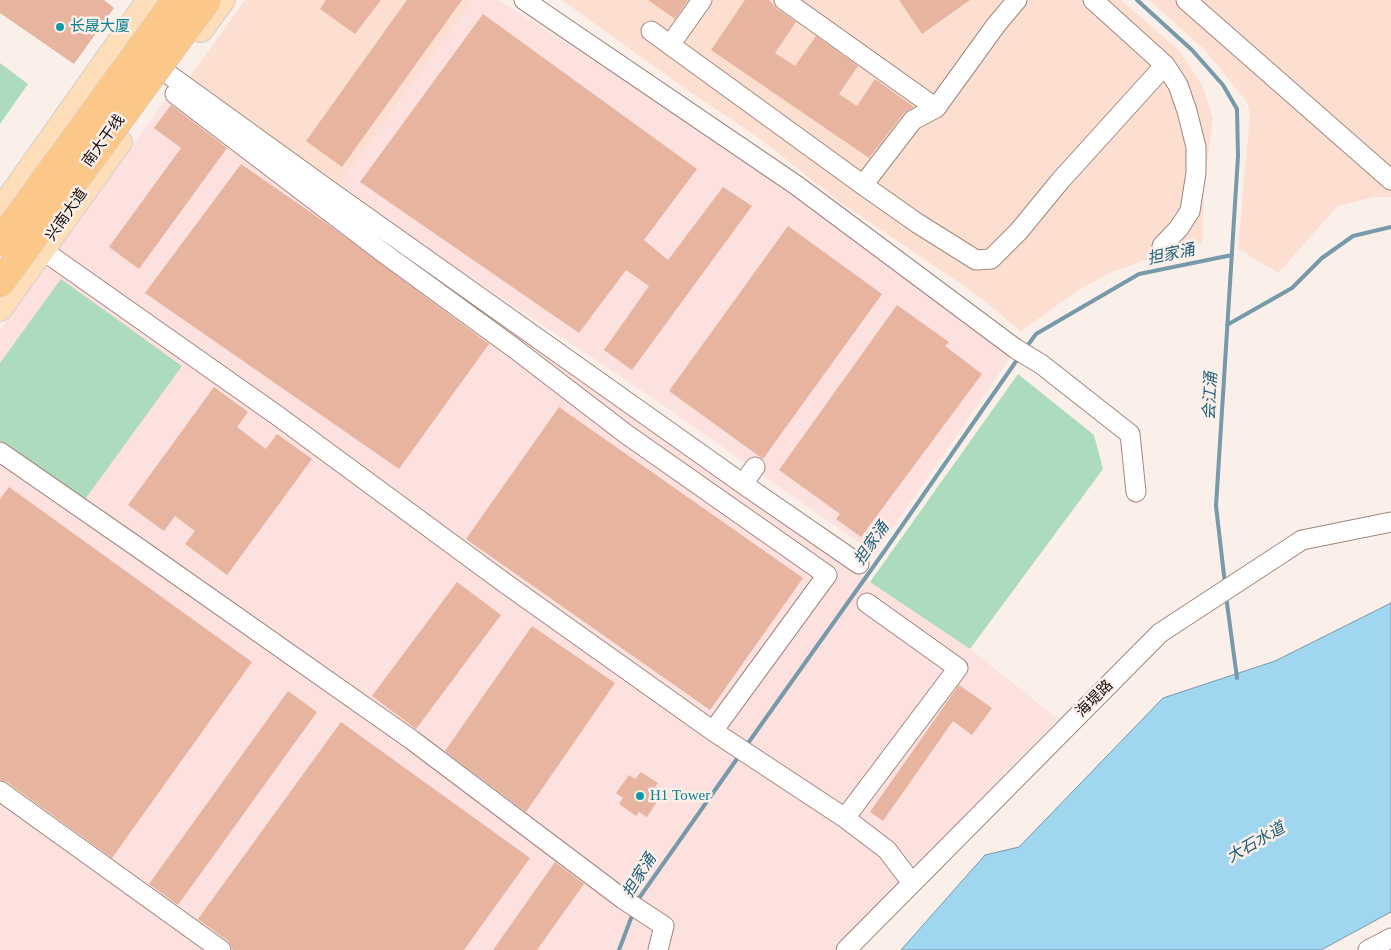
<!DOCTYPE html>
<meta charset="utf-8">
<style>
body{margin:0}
canvas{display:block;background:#fbefea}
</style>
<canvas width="1391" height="950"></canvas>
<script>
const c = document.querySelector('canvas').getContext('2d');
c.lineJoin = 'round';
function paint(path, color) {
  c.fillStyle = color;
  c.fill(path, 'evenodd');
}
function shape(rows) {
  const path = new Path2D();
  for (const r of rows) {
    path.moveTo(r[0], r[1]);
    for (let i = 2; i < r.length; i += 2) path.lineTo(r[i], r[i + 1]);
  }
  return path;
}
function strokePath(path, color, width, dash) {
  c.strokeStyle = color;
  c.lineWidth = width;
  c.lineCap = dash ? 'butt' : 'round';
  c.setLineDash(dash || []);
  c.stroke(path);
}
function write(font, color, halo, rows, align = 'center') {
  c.font = font + ' "Times New Roman","Noto Sans SC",serif';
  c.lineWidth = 5;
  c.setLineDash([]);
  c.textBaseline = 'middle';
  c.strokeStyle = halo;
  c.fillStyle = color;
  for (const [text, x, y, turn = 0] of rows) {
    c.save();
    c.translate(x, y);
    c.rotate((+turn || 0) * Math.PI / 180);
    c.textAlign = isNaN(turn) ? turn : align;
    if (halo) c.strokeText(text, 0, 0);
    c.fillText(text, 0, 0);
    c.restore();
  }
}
const built = shape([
 [245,0,473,0,337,189,190,77],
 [562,0,1121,0,1179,50,1203,87,1213,118,1204,185,1202,243,1175,249,1112,272,1077,291,1021,331,973,292,841,203,759,138,684,88],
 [1149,0,1391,0,1391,197,1374,197,1338,206,1278,273,1238,249,1250,114,1246,101,1205,50]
]);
const industrial = shape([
 [473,0,499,0,799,193,1014,352,875,554,650,396,337,189],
 [176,85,870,582,970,649,1058,719,912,868,888,897,833,950,0,950,0,330]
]);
const green = shape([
 [0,63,28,84,0,124],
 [61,279,182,366,83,502,0,441,0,363],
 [1018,374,1094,435,1103,469,970,649,870,582]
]);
const water = shape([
 [1391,603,1391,912,1321,950,901,950,985,855,1019,847,1163,698,1275,661,1391,603]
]);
const stream = shape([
 [1137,0,1192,50,1223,85,1237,109,1238,156,1216,506,1225,584],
 [1227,325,1292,288,1322,258,1353,236,1391,227],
 [1025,349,1036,334,1139,274,1232,255],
 [1226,596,1237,678],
 [746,746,888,546,1019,357],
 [637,901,739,756],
 [619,950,633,913]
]);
const building = shape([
 [0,0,104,0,114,8,74,64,0,13],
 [326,0,381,0,355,34,320,9],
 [407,0,462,0,342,167,306,141],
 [648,0,688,0,675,19],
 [745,0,769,0,777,9,796,22,775,53,795,66,816,36,858,66,839,94,857,106,875,79,914,107,904,113,869,158,711,50],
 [899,0,970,0,922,34],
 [483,14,697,169,644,240,668,260,723,187,752,206,632,370,604,350,649,286,626,270,579,333,360,182],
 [171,105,227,148,139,269,109,247,181,148,154,128],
 [241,164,326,223,489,344,399,469,145,293],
 [788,226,882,294,763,459,669,391],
 [897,305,949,342,945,346,982,374,861,537,836,519,840,514,779,470],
 [214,387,248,412,237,427,266,449,277,434,312,459,227,575,185,544,195,531,175,516,164,531,128,505],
 [559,407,803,578,710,710,466,539],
 [9,487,252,662,112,858,7,782,0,780,0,499],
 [457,582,501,615,416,729,372,696],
 [532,626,615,683,526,812,445,751],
 [959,685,992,708,972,735,953,721,883,821,870,812],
 [288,691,317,712,178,905,149,884],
 [341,722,530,858,464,950,233,950,228,941,198,919],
 [641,772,658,783,655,787,663,793,647,817,639,812,636,816,619,804,623,798,616,793,629,775,635,779],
 [555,862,584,884,537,950,493,950]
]);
const minor = shape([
 [524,0,796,185,1016,349,1041,364,1130,434,1136,492],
 [784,0,936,108,996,25,1017,0],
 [1093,0,1165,65,1178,85,1187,111,1196,147,1196,173,1190,211,1179,228,1162,246],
 [1186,0,1391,180],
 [651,31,863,185,917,223,976,260,991,259,1019,231,1060,181,1165,65],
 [670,45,702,0],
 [168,74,330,191,743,484,859,564],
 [175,94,385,254,514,348,626,434,827,575,713,731,845,818,958,668,867,603],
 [863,185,913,120,936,108],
 [31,242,278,416,502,581,713,731],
 [0,452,143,551,412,740,623,899,664,926,658,950],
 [743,484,755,467],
 [0,791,221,950],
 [845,818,887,850,912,883],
 [846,950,1160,633,1302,540,1391,522],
 [1368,950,1391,938]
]);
const major = shape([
 [201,30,223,0],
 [0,211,149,0],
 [0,309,120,142]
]);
const highwayBridge = shape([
 [0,242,176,0],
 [0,283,207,0]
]);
const markers = [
 [60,27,5,"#0f9aa8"],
 [640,796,5,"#0f9aa8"]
];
const cultureNames = [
 ["长晟大厦",70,27],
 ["H1 Tower",650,796]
];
const streetNames = [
 ["南大干线",104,141,-54],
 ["兴南大道",67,215,-55],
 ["海堤路",1095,699,-45]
];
const waterNames = [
 ["担家涌",1171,255,-12],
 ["会江涌",1211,396,-87],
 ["担家涌",872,544,-55],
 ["大石水道",1256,843,-30],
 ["担家涌",640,876,-58]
];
paint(built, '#fddfd2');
paint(industrial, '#fce1df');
paint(green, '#acdbbe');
paint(water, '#a0d6ef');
strokePath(water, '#779aaa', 1);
strokePath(stream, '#779aaa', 4);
paint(building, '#e6b49f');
strokePath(minor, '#a1867b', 21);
strokePath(major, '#d1cfce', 26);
strokePath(minor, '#fff', 19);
strokePath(major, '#fddeb9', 24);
strokePath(highwayBridge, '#d1cfce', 29, []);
strokePath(highwayBridge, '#fbc88a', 28);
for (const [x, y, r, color] of markers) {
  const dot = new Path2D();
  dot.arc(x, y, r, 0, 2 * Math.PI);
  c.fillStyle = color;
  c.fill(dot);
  strokePath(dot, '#fbefea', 2);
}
write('15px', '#0d838f', '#fbefea', cultureNames, 'left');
write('15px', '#170d09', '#fbefea', streetNames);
write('italic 16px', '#1d5f79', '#fbefea', waterNames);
</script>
